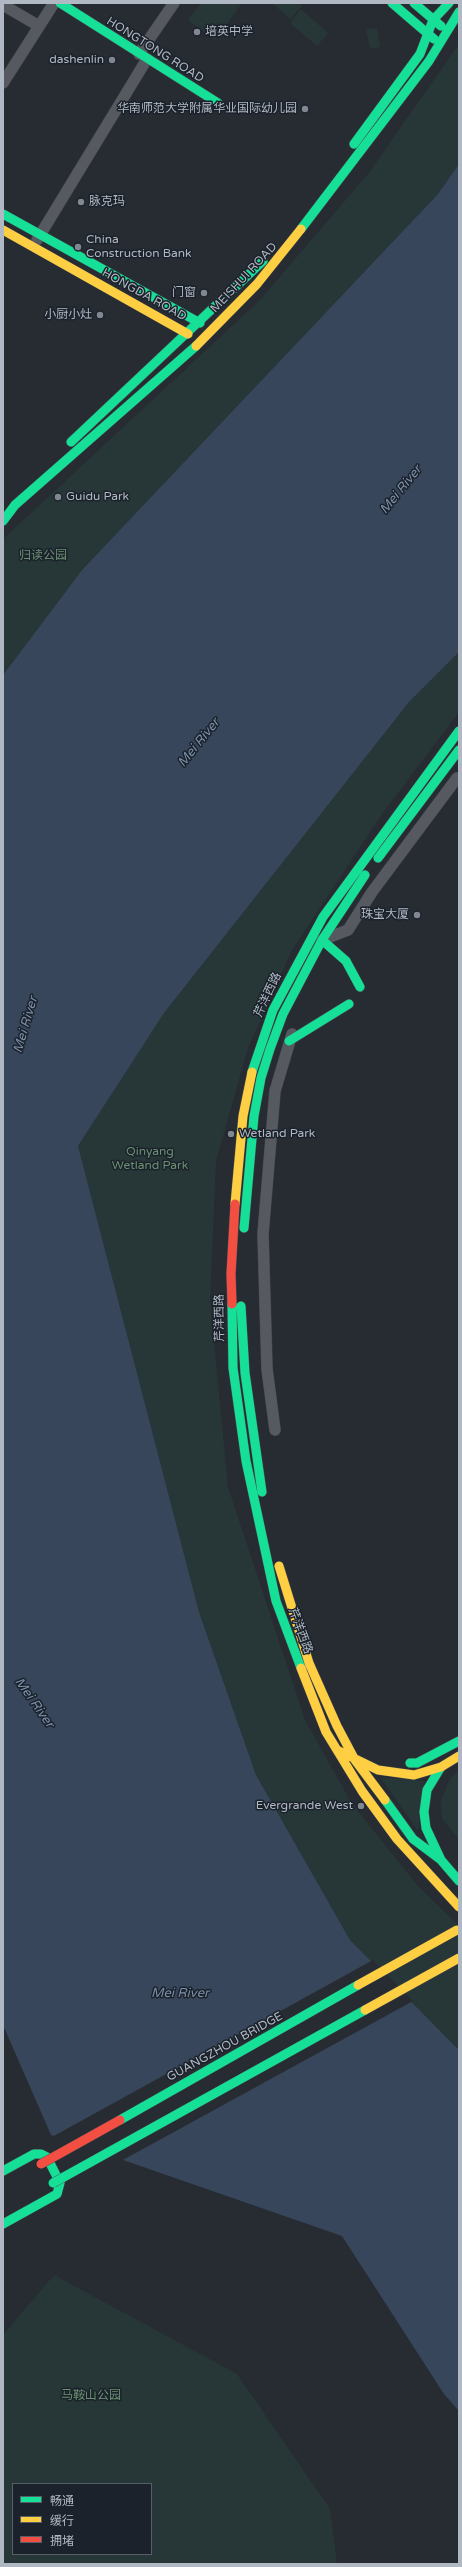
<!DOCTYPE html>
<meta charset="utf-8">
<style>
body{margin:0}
#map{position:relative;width:462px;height:2567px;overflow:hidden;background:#262c32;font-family:"Varela Round","Noto Sans SC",sans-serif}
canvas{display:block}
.frame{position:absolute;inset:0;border:4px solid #b0b8c3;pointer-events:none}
.legend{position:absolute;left:12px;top:2483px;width:140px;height:72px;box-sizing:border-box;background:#1b222b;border:1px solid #575e68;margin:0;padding:5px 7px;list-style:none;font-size:12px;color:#b0b8c3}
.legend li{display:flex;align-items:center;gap:8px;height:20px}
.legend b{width:20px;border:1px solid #575e68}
</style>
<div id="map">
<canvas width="462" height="2567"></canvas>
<div class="frame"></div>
<ul class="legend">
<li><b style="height:5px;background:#16e098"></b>畅通</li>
<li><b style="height:5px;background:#ffcf43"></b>缓行</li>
<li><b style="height:5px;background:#f24e42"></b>拥堵</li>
</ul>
</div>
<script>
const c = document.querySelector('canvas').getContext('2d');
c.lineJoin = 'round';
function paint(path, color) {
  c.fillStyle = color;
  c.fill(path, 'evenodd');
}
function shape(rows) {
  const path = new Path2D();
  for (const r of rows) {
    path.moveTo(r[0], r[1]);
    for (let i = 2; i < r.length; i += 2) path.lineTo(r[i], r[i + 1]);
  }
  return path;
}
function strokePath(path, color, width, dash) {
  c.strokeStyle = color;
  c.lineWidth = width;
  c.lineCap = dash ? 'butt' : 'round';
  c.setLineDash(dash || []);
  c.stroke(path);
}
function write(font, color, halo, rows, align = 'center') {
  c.font = font + ' "Varela Round","Noto Sans SC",sans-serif';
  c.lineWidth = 3;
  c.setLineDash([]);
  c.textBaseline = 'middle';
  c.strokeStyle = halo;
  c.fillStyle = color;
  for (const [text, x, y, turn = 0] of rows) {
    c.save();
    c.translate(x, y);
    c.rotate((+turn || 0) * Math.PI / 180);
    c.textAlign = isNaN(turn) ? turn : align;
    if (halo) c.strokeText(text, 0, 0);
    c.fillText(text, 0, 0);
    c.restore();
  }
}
const green = shape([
 [201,3,242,3,215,40,188,20],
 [272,3,298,3,302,6,290,19],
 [301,9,328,33,317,46,290,23],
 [377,28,380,47,370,49,366,29],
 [459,44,459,164,438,194,82,570,3,675,3,539,259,301,368,174],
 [459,652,459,712,382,814,292,950,248,1048,216,1161,210,1301,228,1487,305,1720,352,1804,418,1886,459,1926,459,2050,350,1940,256,1775,199,1612,78,1146,164,1013,409,702],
 [459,1771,459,1840,442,1819,441,1801,450,1778],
 [380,1777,425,1781,418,1831],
 [54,2275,237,2374,330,2509,337,2564,3,2564,3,2335],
 [13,2484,151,2484,151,2554,13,2554]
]);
const water = shape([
 [459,164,459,652,409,702,164,1013,78,1146,199,1612,256,1775,350,1940,459,2050,459,2411,444,2394,342,2236,51,2135,3,2025,3,675,82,570,438,194]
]);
const pier = shape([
 [373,1960,413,2001,121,2161,52,2137]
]);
const street = shape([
 [3,5,39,26],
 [139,54,174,3],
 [3,83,54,3],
 [37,240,147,59],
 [322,940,348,930,372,892,457,778],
 [275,1430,267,1369,263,1234,275,1091,292,1034]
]);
const fast = shape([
 [60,3,218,103],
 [392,3,434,39],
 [414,3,441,26],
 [354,144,420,54,433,20,449,3],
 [3,214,200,323],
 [301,229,429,61,459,12],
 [71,442,263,261],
 [3,521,15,505,196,346],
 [378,858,459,750],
 [322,940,346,961,360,987],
 [289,1041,349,1004],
 [252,1072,273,1010,323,917,459,731],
 [244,1228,254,1116,261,1078,270,1049,283,1014,322,940,365,875],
 [232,1304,233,1368,246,1461,276,1601,301,1668],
 [241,1306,245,1373,262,1492],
 [410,1763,417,1763,459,1741],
 [441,1767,427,1790,424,1812,426,1828,441,1860],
 [385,1800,413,1839,441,1860,459,1881],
 [3,2171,34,2154,41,2154,47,2157,60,2183,57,2194,3,2224]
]);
const slow = shape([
 [3,230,188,334],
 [196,346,257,284,301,229],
 [235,1204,243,1116,252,1072],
 [279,1566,309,1663,337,1726,355,1760,385,1800],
 [301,1668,326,1732,362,1791,397,1839,459,1907],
 [337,1750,378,1770,414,1775,441,1767,459,1756]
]);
const jam = shape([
 [232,1304,231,1274,235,1204]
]);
const fastBridge = shape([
 [120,2120,358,1985],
 [53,2183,365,2010]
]);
const slowBridge = shape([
 [358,1985,457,1930],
 [365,2010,459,1958]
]);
const jamBridge = shape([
 [41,2164,120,2120]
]);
const markers = [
 [197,32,4,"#808790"],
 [112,60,4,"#808790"],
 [305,109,4,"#808790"],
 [81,202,4,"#808790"],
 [78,247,4,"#808790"],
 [204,293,4,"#808790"],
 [100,315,4,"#808790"],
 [58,497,4,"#808790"],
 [417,915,4,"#808790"],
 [231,1134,4,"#808790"],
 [361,1806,4,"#808790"]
];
const poiNames = [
 ["培英中学",205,32,"left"],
 ["dashenlin",104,60],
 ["华南师范大学附属华业国际幼儿园",297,109],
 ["脉克玛",89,202,"left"],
 ["China",86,240,"left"],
 ["Construction Bank",86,254,"left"],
 ["门窗",196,293],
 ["小厨小灶",92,315],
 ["Guidu Park",66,497,"left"],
 ["珠宝大厦",409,915],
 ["Wetland Park",239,1134,"left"],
 ["Evergrande West",353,1806]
];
const streetNames = [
 ["HONGTONG ROAD",155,50,32],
 ["MEISHUI ROAD",244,278,-47],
 ["HONGDA ROAD",144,295,29],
 ["芹洋西路",268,995,-65],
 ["芹洋西路",220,1318,-91],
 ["芹洋西路",300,1631,70],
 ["GUANGZHOU BRIDGE",225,2047,-29]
];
const parkNames = [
 ["归读公园",43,556],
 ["Qinyang",150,1152],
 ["Wetland Park",150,1166],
 ["马鞍山公园",91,2396]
];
const waterNames = [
 ["Mei River",401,490,-51],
 ["Mei River",199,743,-51],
 ["Mei River",26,1025,-74],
 ["Mei River",34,1703,55],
 ["Mei River",180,1994]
];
paint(green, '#273738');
paint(water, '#37465a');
paint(pier, '#262c32');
strokePath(street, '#44484c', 12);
strokePath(fast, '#44484c', 10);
strokePath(slow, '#44484c', 10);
strokePath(jam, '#44484c', 10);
strokePath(street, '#565a60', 11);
strokePath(fast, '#16e098', 9);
strokePath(slow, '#ffcf43', 9);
strokePath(jam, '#f24e42', 9);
strokePath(fastBridge, '#43484d', 10, []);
strokePath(slowBridge, '#43484d', 10, []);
strokePath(jamBridge, '#43484d', 10, []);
strokePath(fastBridge, '#16e098', 9);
strokePath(slowBridge, '#ffcf43', 9);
strokePath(jamBridge, '#f24e42', 9);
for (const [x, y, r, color] of markers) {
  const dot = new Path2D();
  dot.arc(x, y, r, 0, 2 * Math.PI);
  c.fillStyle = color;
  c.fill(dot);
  strokePath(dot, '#1b222b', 1.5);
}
write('12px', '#b0b8c3', '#1b222b', poiNames, 'right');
write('12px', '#b0b8c3', '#1b222b', streetNames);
write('12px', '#6a9171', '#1b222b', parkNames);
write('italic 13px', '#7b8fa9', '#1b222b', waterNames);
</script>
